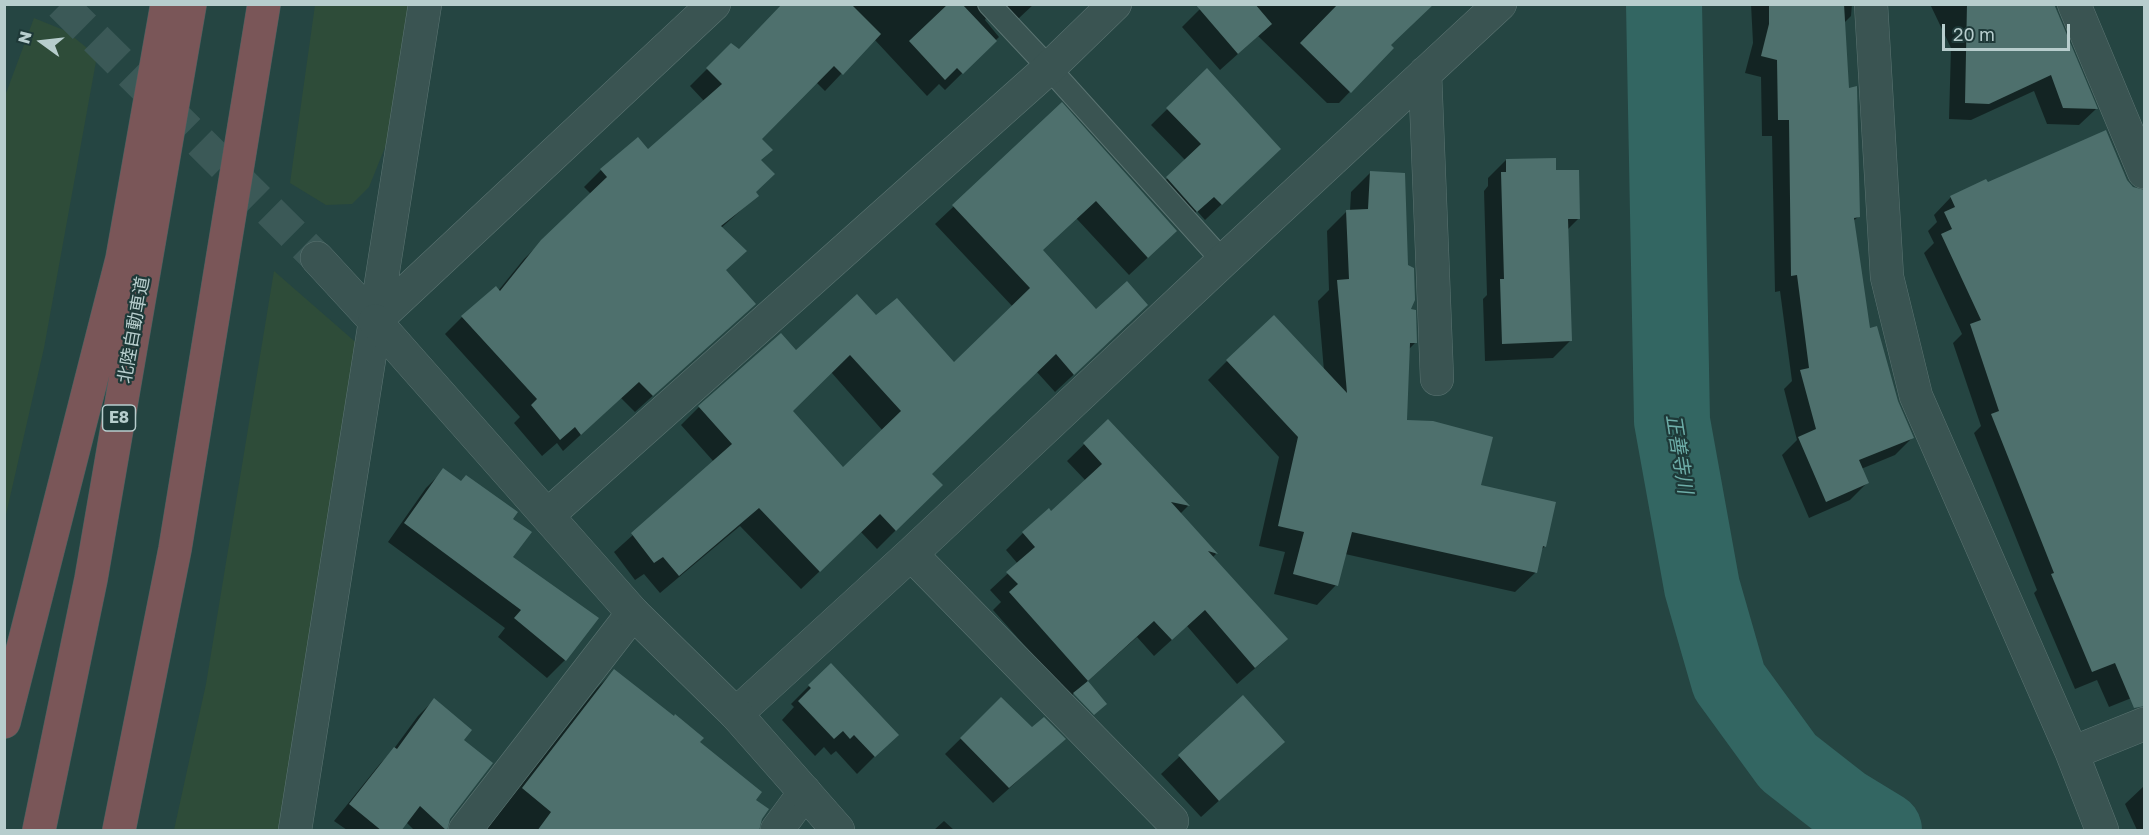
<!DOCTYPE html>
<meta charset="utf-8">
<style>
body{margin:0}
#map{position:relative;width:2149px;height:835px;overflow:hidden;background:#254542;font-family:"Golos Text",sans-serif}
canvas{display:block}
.frame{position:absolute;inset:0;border:6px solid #b7cdcd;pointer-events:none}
.north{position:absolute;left:12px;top:12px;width:60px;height:60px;-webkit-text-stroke:4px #1e3938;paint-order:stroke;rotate:285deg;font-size:16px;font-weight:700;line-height:24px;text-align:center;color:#b7cdcd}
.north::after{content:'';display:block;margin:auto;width:21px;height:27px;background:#b7cdcd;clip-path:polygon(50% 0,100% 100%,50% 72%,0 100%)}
.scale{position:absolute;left:1942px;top:24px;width:128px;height:27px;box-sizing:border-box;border:3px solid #b7cdcd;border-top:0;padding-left:8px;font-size:18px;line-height:21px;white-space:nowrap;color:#b7cdcd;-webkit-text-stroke:4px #1e3938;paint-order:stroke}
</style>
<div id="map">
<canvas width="2149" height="835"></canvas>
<div class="frame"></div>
<div class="north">N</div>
<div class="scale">20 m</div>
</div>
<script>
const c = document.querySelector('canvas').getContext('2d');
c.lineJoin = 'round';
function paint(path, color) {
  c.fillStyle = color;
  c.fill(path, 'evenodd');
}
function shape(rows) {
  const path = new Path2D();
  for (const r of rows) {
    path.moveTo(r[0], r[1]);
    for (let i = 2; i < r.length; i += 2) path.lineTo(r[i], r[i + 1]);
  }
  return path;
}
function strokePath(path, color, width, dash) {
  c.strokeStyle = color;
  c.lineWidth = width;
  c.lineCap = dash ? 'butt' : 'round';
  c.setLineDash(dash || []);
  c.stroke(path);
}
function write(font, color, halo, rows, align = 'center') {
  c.font = font + ' "Golos Text","Noto Sans JP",sans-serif';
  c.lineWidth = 4.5;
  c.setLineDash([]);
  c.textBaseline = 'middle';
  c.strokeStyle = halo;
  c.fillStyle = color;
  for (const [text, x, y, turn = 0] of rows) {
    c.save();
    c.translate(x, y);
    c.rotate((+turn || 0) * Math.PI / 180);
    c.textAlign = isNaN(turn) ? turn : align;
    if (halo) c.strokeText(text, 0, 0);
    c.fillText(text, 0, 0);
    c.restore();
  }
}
const green = shape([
 [315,5,408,5,388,140,369,187,352,204,326,205,290,183],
 [34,18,66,31,97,56,44,348,5,519,5,96],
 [274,271,368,353,291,830,174,830,206,684]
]);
const shadow = shape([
 [784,4,1034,4,1002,34,986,18,985,20,999,37,945,90,939,84,927,96,874,39,825,91,816,82,760,139,760,161,754,193,757,196,721,228,724,271,754,304,635,412,621,398,563,451,557,443,542,456,514,423,520,417,445,334,462,317,498,291,524,259,591,194,584,187,601,170,647,151,704,101,690,86,731,45,739,51],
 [1205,4,1433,4,1389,45,1392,48,1339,103,1327,103,1258,36,1220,70,1182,27],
 [1751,4,1852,4,1851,16,1843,24,1858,217,1853,221,1868,330,1912,438,1895,455,1861,469,1867,483,1850,500,1809,518,1782,455,1797,440,1784,389,1792,381,1780,291,1775,292,1772,136,1762,136,1761,77,1745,73,1753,43],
 [1930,4,2052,4,2096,109,2079,125,2047,124,2034,91,1971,120,1949,119,1951,48],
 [1207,70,1263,165,1205,220,1197,211,1180,227,1151,194,1186,161,1151,125],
 [1062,105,1157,249,1129,275,1076,218,1041,251,1096,311,1128,324,1055,392,1036,371,930,474,941,485,877,549,861,532,801,589,740,526,660,593,644,574,635,580,614,552,714,462,681,425,699,407,796,352,876,318,954,364,1013,307,935,224],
 [831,372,883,431,843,469,791,411],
 [1506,160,1555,172,1579,218,1567,230,1571,340,1553,358,1485,361,1483,299,1487,295,1484,191,1488,186,1488,178],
 [1370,173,1409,311,1415,343,1409,349,1405,421,1480,486,1545,546,1540,551,1535,573,1515,592,1345,554,1336,585,1317,605,1274,594,1285,552,1259,546,1279,457,1208,380,1227,361,1324,371,1318,301,1329,290,1327,231,1347,211,1350,211,1351,192],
 [1986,181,2144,693,2109,707,2097,680,2075,689,2034,593,2037,590,1974,433,1981,426,1953,343,1962,334,1924,253,1934,243,1928,231,1937,222,1934,215,1951,197],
 [1108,421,1188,506,1180,514,1216,554,1212,558,1269,656,1237,684,1187,626,1154,656,1137,637,1070,697,993,610,1001,602,990,590,1018,564,1006,550,1023,533,1051,513,1086,481,1067,461],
 [444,470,511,519,511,557,565,660,547,678,498,637,505,628,388,542,426,488],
 [614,671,698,742,754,800,748,830,486,830,597,688],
 [809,686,879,752,857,774,836,751,831,755,824,747,815,756,782,720,794,707,791,704],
 [1243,697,1265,759,1201,817,1161,774],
 [1001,699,1032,729,1064,739,993,803,945,754],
 [434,700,462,741,445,830,414,830,406,822,399,830,347,830,334,821,379,765,393,750,418,716],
 [2144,786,2144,830,2137,830,2125,804],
 [944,821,954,830,934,830]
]);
const river = shape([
 [1664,4,1672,421,1702,587,1729,681,1788,762,1843,805,1884,830]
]);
const building = shape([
 [782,4,851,4,881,34,843,75,834,66,762,139,773,150,761,160,775,174,756,192,759,196,721,226,747,251,726,270,756,304,653,396,639,382,581,435,575,427,560,440,531,405,537,399,461,316,496,286,500,291,541,240,607,177,600,169,638,137,648,149,722,84,706,68,731,43,739,49],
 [948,4,962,4,997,41,963,74,957,68,945,80,909,41],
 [1195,4,1255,4,1272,24,1238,54],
 [1338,4,1434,4,1391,45,1394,48,1351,93,1300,43],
 [1769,4,1844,4,1849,88,1857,86,1860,217,1854,218,1870,328,1877,326,1898,401,1914,438,1859,460,1869,483,1826,502,1798,437,1816,429,1800,370,1809,368,1797,275,1791,276,1789,120,1778,120,1777,60,1761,56,1769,24],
 [1967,4,2054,4,2098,109,2063,108,2051,75,1989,104,1965,103],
 [1207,68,1281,149,1222,205,1214,197,1197,212,1166,177,1201,144,1166,108],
 [1062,102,1177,231,1148,258,1096,201,1043,250,1096,309,1127,281,1148,305,1074,375,1056,354,932,474,943,485,896,531,880,514,820,572,759,508,679,576,663,557,654,563,631,533,732,444,698,406,781,333,796,350,857,294,876,315,897,298,954,362,1030,288,952,205],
 [850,355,901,411,843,467,793,411],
 [2106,130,2127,180,2133,187,2145,190,2145,706,2134,708,2115,663,2092,672,2051,574,2054,573,1991,414,1999,411,1970,324,1981,320,1941,234,1952,229,1944,212,1955,207,1950,196,1986,179,1988,182],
 [1556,158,1556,170,1579,170,1580,219,1568,219,1572,341,1502,344,1500,279,1504,279,1501,172,1506,172,1506,159],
 [1370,171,1405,173,1408,265,1414,268,1415,300,1411,309,1416,310,1417,343,1410,343,1407,420,1433,421,1493,437,1481,485,1556,502,1546,547,1543,546,1537,573,1352,532,1338,586,1293,574,1304,532,1278,526,1298,437,1226,360,1274,315,1347,393,1337,280,1349,279,1346,210,1368,209],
 [1108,419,1190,506,1171,502,1218,554,1208,551,1288,639,1255,668,1205,610,1172,640,1154,621,1088,681,1009,592,1018,584,1006,572,1035,547,1022,532,1049,508,1051,511,1102,464,1083,443],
 [443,468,461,481,466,475,518,512,513,519,532,532,513,557,599,618,566,661,514,618,521,610,404,523],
 [831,663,899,735,875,757,854,735,850,739,843,731,834,739,798,701,811,688,808,685],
 [614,669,674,716,675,714,704,738,700,742,762,792,756,800,769,809,762,819,759,831,537,831,551,812,522,788],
 [1088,681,1107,704,1094,715,1073,693],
 [1243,695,1285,742,1219,801,1178,755],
 [1001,697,1032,727,1044,717,1066,739,1009,788,960,738],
 [434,698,472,730,464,740,493,763,450,819,447,831,420,806,401,831,382,831,349,804,394,747,397,749]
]);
const minorTunnel = shape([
 [61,4,317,258]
]);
const service = shape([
 [989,4,1049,68,1223,261]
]);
const minor = shape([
 [1871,4,1887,277,1916,396,2072,753,2102,830],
 [2074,4,2144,172],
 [1425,73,1437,379],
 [317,258,375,321],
 [375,321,714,4],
 [548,515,1049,68,1115,4],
 [911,554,1172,821],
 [736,714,911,554,1223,261,1500,4],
 [2072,753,2144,724],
 [295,830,425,4],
 [465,830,633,613],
 [777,830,805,792]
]);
const tertiary = shape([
 [375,321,633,613,736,714,838,830]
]);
const motorway = shape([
 [4,722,122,259,167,4],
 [39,830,91,579,190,4],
 [119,830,175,549,264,4]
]);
const shields = [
 [119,418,33]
];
const shieldNames = [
 ["E8",119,418]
];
const streetNames = [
 ["北陸自動車道",134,330,-80]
];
const waterNames = [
 ["正善寺川",1679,454,81]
];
paint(green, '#2e4c39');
paint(shadow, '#0007');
strokePath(river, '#336662', 76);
paint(building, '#4e706d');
strokePath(minorTunnel, '#3b5957', 33, [33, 16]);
strokePath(service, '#5b7472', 24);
strokePath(minor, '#5b7472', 34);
strokePath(tertiary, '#5b7472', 34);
strokePath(motorway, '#476160', 34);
strokePath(service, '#3a5452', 22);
strokePath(minor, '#3a5452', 33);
strokePath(tertiary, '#3a5452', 33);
strokePath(motorway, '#7a5658', 33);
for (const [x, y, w] of shields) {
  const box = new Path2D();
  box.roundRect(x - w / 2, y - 13, w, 26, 4.5);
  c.fillStyle = '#1e3938';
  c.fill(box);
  strokePath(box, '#b7cdcd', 1.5);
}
write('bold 16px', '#b7cdcd', null, shieldNames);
write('18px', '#b7cdcd', '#1e3938', streetNames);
write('italic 20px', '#6eaea9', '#1e3938', waterNames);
</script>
